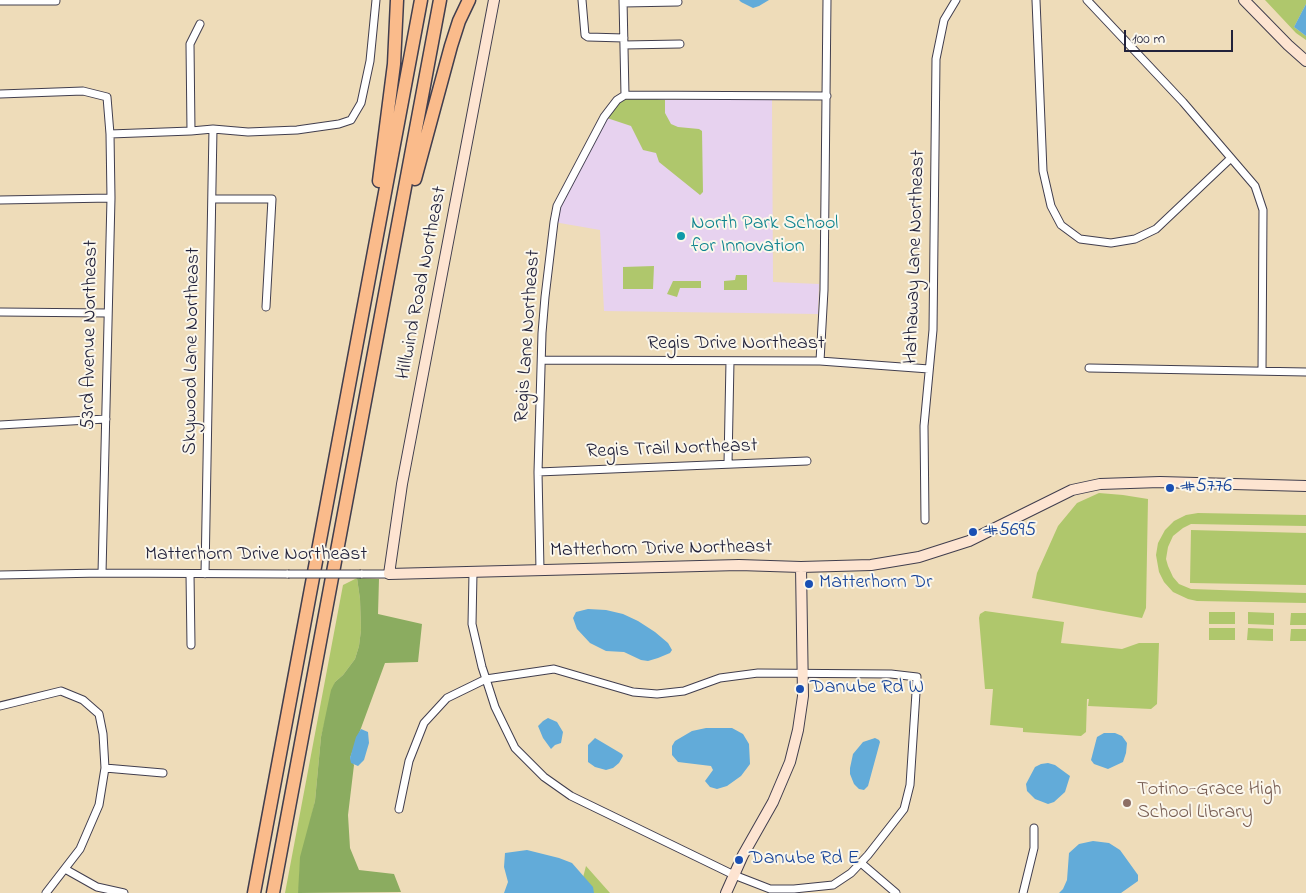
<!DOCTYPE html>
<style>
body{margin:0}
#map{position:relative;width:1306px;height:893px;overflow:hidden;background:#eedcb9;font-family:"Indie Flower",sans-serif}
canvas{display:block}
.scale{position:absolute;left:1124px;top:30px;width:109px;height:22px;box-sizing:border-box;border:2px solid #22223b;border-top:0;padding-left:6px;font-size:15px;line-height:18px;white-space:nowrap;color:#22223b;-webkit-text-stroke:4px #fbf7ec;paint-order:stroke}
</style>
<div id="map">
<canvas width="1306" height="893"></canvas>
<div class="scale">100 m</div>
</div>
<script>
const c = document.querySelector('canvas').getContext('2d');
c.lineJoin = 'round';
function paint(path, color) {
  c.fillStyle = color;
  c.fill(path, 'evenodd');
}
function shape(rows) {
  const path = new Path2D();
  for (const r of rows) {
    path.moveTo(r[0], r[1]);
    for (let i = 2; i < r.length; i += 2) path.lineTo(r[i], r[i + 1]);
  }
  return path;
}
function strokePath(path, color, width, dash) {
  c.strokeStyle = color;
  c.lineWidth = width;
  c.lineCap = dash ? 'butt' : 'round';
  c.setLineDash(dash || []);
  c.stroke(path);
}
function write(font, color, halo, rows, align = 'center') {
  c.font = font + ' "Indie Flower",sans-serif';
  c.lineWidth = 4;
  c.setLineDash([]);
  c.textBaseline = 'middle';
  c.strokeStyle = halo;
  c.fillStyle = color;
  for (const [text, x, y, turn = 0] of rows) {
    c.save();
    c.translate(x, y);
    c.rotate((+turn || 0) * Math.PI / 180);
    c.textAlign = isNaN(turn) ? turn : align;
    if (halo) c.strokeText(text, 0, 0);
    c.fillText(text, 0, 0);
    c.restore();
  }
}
const built = shape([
 [625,95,665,100,772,99,773,282,819,284,818,314,604,311,600,230,554,222,557,206,604,117]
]);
const green = shape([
 [1265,0,1306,0,1306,4,1294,27,1306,36,1306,40,1296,33],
 [625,95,665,100,665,113,671,124,678,127,699,129,702,131,703,192,700,195,659,162,656,153,643,150,631,126,604,117],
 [654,266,653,289,623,289,623,267],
 [736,275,747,275,747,290,724,290,724,281,735,280],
 [673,281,701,281,701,288,680,288,677,297,667,294],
 [1099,493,1123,495,1148,499,1146,608,1142,618,1032,598,1037,573,1058,526,1077,503],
 [1198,513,1306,515,1306,526,1191,524,1183,528,1173,536,1168,547,1166,559,1168,566,1173,577,1179,584,1191,589,1306,593,1306,603,1197,601,1188,599,1173,592,1164,582,1159,572,1156,555,1158,543,1165,530,1174,521,1186,515],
 [1191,530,1306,533,1306,585,1190,583],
 [357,578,360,599,361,630,359,646,355,659,343,675,335,682,321,737,315,801,300,868,299,888,298,893,285,893,343,585],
 [985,611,1064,622,1061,643,1122,649,1139,643,1159,643,1157,704,1151,709,1088,706,1089,699,1087,699,1086,732,1081,736,1023,732,1023,728,990,725,993,689,985,689,979,618,980,614],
 [1209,612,1235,612,1235,624,1209,624],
 [1248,612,1274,613,1274,625,1248,624],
 [1291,613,1306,613,1306,625,1290,625],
 [1209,628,1235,628,1235,640,1209,640],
 [1248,628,1273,629,1273,641,1247,640],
 [1291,629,1306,629,1306,641,1290,641],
 [586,866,610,893,581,893,581,885]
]);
const forest = shape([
 [357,578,379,579,378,614,422,624,418,662,385,663,350,758,354,765,348,815,350,848,359,870,394,874,401,892,298,893,300,857,315,801,321,737,331,690,335,682,343,675,355,659,359,646,361,630,360,599]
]);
const water = shape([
 [739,0,769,0,759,6,753,8,741,2],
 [1306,4,1306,36,1294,27],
 [588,609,606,610,623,614,638,621,655,632,668,643,672,650,670,653,658,658,648,661,641,660,624,652,606,651,590,643,577,629,573,618,576,612],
 [548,718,557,722,563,732,561,743,555,745,551,749,543,738,538,726,543,721],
 [706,728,732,728,743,734,749,744,750,764,741,776,727,786,717,789,710,787,705,781,713,770,711,766,678,762,672,755,672,746,675,741,692,731],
 [361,729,368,732,369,743,364,760,358,766,351,763,350,758,356,737],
 [1104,733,1115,733,1122,736,1127,743,1126,753,1123,762,1108,769,1094,764,1091,760,1097,737],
 [595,738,622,754,623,756,619,763,613,768,606,770,595,767,588,762,588,745],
 [875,738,879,740,880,742,868,786,864,790,859,789,854,784,850,774,850,768,853,754,863,742],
 [1048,763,1055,765,1070,776,1065,792,1054,802,1048,804,1035,799,1027,791,1026,784,1035,767,1041,764],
 [1093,841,1109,843,1120,850,1138,875,1138,881,1121,893,1059,893,1063,889,1067,880,1069,853,1079,844],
 [527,850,559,858,572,863,593,887,594,893,504,893,508,882,504,867,505,853]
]);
const street = shape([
 [582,0,585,35,588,37,624,38],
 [623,0,625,95],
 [1036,0,1043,171,1051,206,1061,225,1080,239,1111,243,1135,239,1156,229,1231,158],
 [1087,0,1183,102,1255,186,1263,210,1262,371],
 [0,1,56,1],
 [623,3,678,2],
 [624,45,680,44],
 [0,94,83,91,107,97,110,134,111,198,102,573],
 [191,131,190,44,200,24],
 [110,134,191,131,213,129,248,132,297,130,339,124,351,120,361,103,370,61,376,0],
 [212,199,272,199,266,307],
 [0,200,111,198],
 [0,312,108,313],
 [543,360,820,361,929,369],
 [820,361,824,290,827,0],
 [1089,368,1306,372],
 [0,425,106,419],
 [728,464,730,361],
 [538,472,807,461],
 [925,520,924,426,933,330,936,59,944,20,956,0],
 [540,570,538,472,542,333,545,297,554,222,557,206,604,117,617,100,625,95,827,96],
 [190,574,191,645],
 [205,574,213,129],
 [361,574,389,574],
 [0,575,102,573,288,574],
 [0,706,61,691,83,700,99,714,103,734,105,768,99,805,80,849,46,893],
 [105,768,163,773],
 [399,809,409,761,424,723,447,698,486,679,554,669,633,692,657,694,684,691,720,678,758,673,891,674,917,677,910,785,904,809,868,855,851,873,833,885,794,889,770,889,734,875,571,796,544,777,515,748,495,707,486,679,482,667,472,624,473,573],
 [861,863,896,893],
 [65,869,97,887,124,893],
 [1023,893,1034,848,1034,828]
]);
const secondary = shape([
 [494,0,402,484,389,574,739,565,801,567,871,565,919,557,969,541,1072,490,1100,484,1160,482,1306,486],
 [1244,0,1288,45,1306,61],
 [726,893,743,855,773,802,790,762,798,730,803,696,801,567]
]);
const highway = shape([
 [415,179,451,46,459,21,469,0],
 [379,181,394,64,397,0],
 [254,893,421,0],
 [273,893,440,0]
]);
const streetBridge = shape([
 [288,574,361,574]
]);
const markers = [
 [681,236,5,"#0f9aa8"],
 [1170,488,5,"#1a4fb4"],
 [973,532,5,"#1a4fb4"],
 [809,584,5,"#1a4fb4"],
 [800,689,5,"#1a4fb4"],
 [1127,803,5,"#8d6e63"],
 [739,860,5,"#1a4fb4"]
];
const cultureNames = [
 ["North Park School",691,225],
 ["for Innovation",691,248]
];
const streetNames = [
 ["Hathaway Lane Northeast",916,257,-88],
 ["Hillwind Road Northeast",423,283,-79],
 ["53rd Avenue Northeast",91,335,-89],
 ["Regis Lane Northeast",529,336,-86],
 ["Regis Drive Northeast",736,345],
 ["Skywood Lane Northeast",193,351,-89],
 ["Regis Trail Northeast",672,450,-2],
 ["Matterhorn Drive Northeast",661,550,-1],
 ["Matterhorn Drive Northeast",256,556]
];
const transitNames = [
 ["#5776",1180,488],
 ["#5695",983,532],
 ["Matterhorn Dr",819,584],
 ["Danube Rd W",810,689],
 ["Danube Rd E",749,860]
];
const educationNames = [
 ["Totino-Grace High",1137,791],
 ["School Library",1137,814]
];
paint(built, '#e7d2ef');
paint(green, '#afc76c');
paint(forest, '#8bac60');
paint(water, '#62abd9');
strokePath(street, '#413e4e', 9);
strokePath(secondary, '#413e4e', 12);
strokePath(highway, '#413e4e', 15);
strokePath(street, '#fff', 7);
strokePath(secondary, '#fde4d1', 10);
strokePath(highway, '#fabb8b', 12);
strokePath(streetBridge, '#413e4e', 9, []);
strokePath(streetBridge, '#fff', 7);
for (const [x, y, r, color] of markers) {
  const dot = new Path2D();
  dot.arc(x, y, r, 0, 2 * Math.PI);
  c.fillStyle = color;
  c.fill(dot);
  strokePath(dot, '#fbf7ec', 2);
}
write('20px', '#0d838f', '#fbf7ec', cultureNames, 'left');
write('20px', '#22223b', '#fbf7ec', streetNames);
write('20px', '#164399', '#fbf7ec', transitNames, 'left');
write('20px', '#785e54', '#fbf7ec', educationNames, 'left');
</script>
